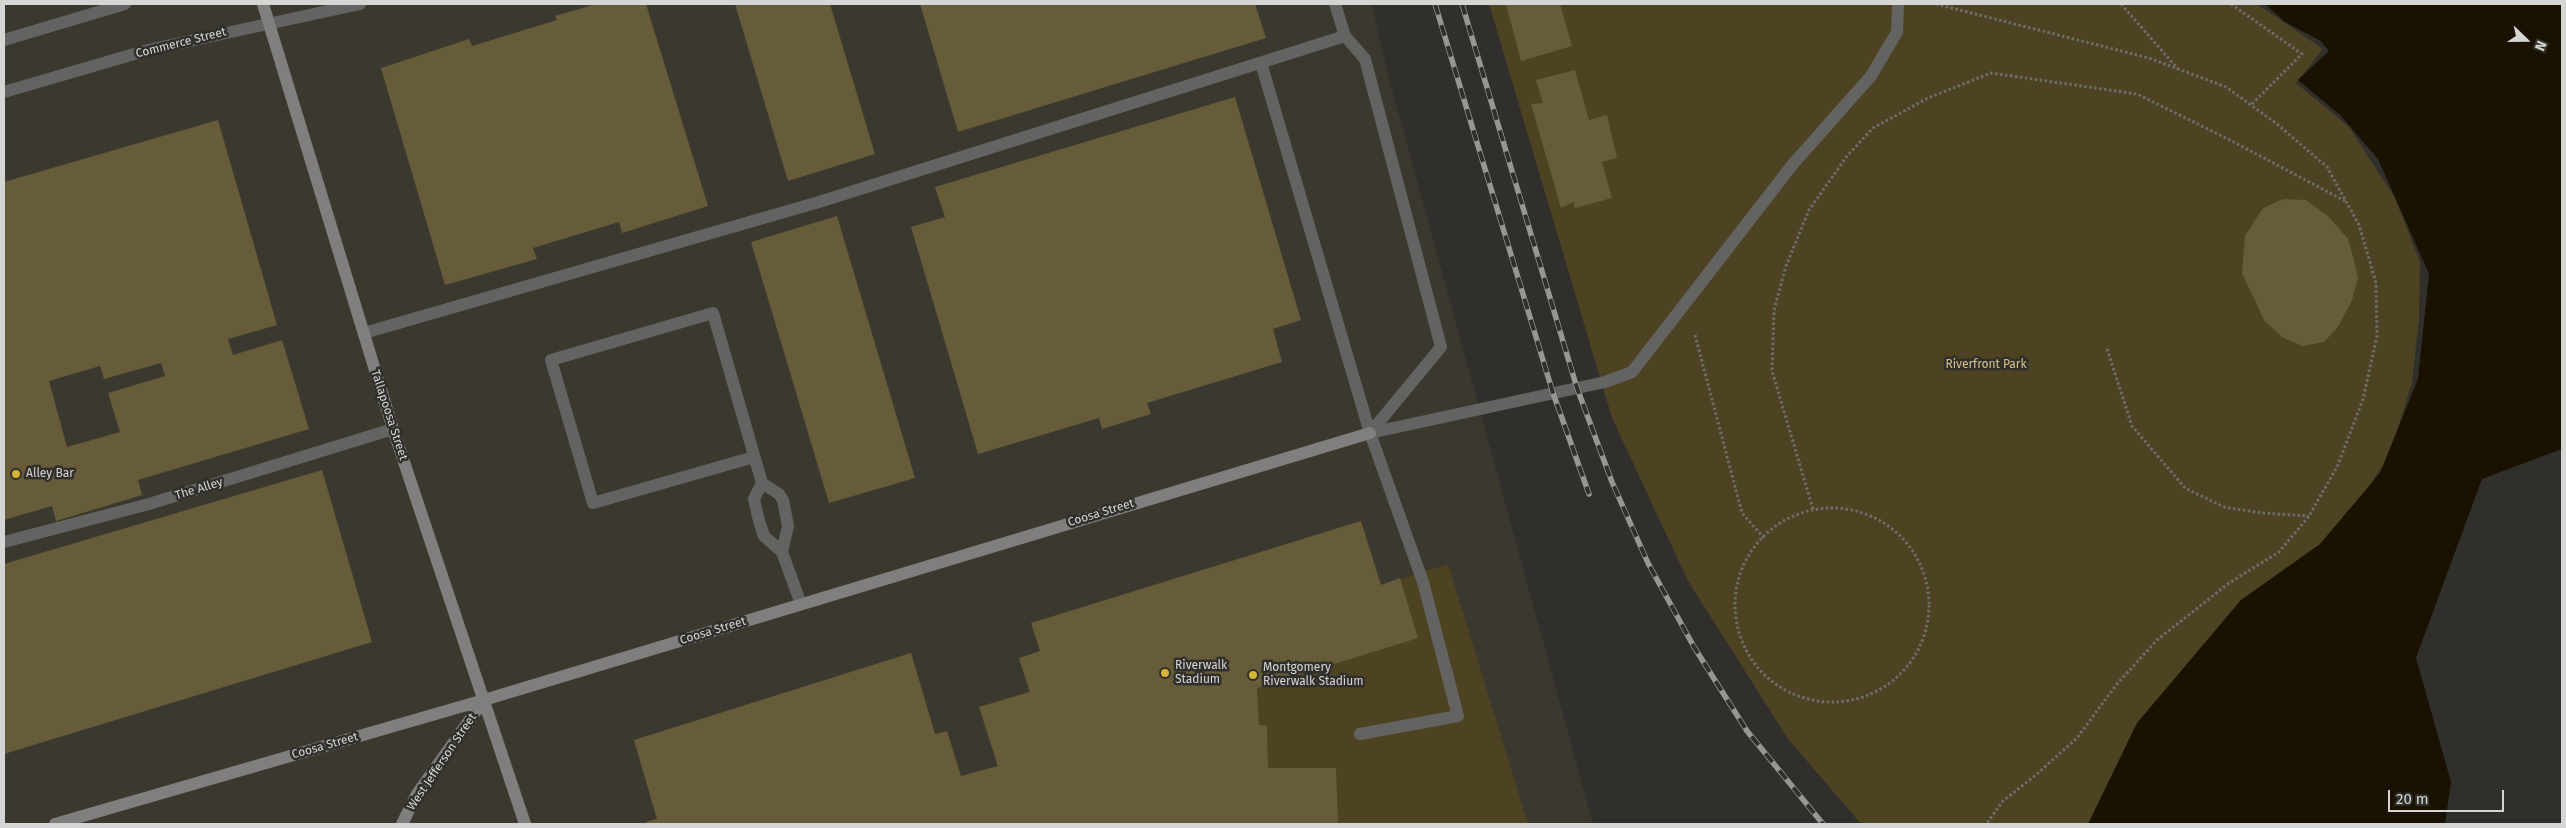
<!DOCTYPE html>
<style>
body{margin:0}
#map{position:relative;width:2566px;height:828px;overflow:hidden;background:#302f2c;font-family:"Fira Sans",sans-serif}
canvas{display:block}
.frame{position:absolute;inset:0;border:5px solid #d5d5d3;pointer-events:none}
.north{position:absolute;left:2501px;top:15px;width:50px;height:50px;-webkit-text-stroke:4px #302f2c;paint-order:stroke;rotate:112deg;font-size:14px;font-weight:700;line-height:20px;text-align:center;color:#d5d5d3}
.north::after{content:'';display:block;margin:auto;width:18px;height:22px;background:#d5d5d3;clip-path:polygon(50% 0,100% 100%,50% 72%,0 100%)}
.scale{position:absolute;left:2388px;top:790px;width:116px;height:22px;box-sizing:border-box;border:2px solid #d5d5d3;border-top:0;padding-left:6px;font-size:15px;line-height:18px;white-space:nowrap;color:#d5d5d3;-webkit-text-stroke:4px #302f2c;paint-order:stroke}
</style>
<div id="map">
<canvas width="2566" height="828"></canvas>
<div class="frame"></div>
<div class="north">N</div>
<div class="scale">20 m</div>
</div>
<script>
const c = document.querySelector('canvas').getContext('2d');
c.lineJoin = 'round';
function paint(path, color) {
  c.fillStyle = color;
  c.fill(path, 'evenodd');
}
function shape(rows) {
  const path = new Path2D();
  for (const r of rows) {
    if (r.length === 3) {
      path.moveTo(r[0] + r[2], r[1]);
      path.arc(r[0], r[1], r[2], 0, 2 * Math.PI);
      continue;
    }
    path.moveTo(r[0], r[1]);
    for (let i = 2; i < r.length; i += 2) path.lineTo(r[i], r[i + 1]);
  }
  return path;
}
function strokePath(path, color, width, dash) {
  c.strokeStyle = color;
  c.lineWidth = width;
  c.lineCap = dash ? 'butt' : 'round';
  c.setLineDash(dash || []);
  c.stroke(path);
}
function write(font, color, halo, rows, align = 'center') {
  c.font = font + ' "Fira Sans",sans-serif';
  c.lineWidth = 5;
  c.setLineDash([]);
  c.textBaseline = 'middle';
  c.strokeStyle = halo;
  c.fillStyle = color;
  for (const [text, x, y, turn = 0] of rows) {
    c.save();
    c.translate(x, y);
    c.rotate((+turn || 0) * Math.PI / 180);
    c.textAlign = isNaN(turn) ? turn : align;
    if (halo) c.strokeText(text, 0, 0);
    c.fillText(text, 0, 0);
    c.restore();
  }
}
const built = shape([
 [4,4,1372,4,1387,71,1593,824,4,824]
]);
const green = shape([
 [1489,4,2257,4,2323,49,2296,83,2349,127,2395,198,2420,262,2419,319,2412,383,2389,456,2354,509,2092,824,1861,824,1788,739,1688,581,1612,418],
 [1361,521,1381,585,1448,564,1528,824,646,824,646,822,657,819,634,740,911,653,935,734,947,731,961,776,998,766,979,707,1029,691,1019,658,1040,651,1031,623]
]);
const water = shape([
 [2265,4,2562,4,2562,449,2482,479,2416,658,2451,782,2445,824,2088,824,2137,723,2241,600,2320,544,2380,473,2418,379,2429,274,2378,159,2340,115,2298,80,2329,51,2321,41,2285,22]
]);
const building = shape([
 [596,4,646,4,708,206,622,233,619,222,533,248,537,259,445,285,381,68,469,39,472,46,557,20,555,16],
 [735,4,830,4,875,154,788,181],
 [920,4,1255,4,1266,38,958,132],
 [1506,4,1560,4,1572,46,1521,61],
 [1575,70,1589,120,1607,115,1617,158,1602,162,1612,198,1575,208,1573,202,1561,208,1531,104,1543,103,1536,80],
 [1235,97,1301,320,1273,329,1282,362,1147,403,1151,414,1102,429,1099,418,978,454,911,227,945,217,935,187],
 [218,120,277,325,228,339,233,355,282,340,309,429,138,480,142,495,56,521,52,506,4,520,4,182],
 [161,363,165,376,108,393,120,432,67,447,49,381,100,366,104,379],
 [2283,199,2306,200,2328,216,2348,239,2354,260,2358,278,2352,300,2338,327,2324,342,2302,346,2282,337,2264,320,2242,273,2245,236,2263,208],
 [837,216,915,478,829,503,751,242],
 [322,470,372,642,4,754,4,564],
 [1361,521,1381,585,1400,578,1418,638,1257,688,1259,725,1267,726,1268,768,1336,768,1338,824,646,824,646,822,657,819,634,740,911,653,935,734,947,731,961,776,998,766,979,707,1030,692,1019,658,1040,651,1031,623]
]);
const path = shape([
 [1936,4,2149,58,2226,87,2277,124,2327,167,2359,225,2376,283,2377,336,2363,399,2338,465,2309,516,2279,552,2229,583,2157,640,2117,684,2077,738,2037,774,2003,801,1987,823],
 [2121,4,2178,69],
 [2231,4,2302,54,2251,105],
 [1695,335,1742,513,1764,538],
 [2107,349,2132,426,2185,488,2224,507,2262,513,2309,516],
 [1832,605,97],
 [1813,509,1772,371,1774,310,1786,266,1809,210,1847,156,1873,128,1928,98,1991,73,2137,94,2230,140,2345,201]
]);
const lane = shape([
 [1335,4,1345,36,1365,59,1441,347,1370,433],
 [1261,63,1370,433,1423,582,1458,716,1360,734],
 [364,333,819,202,1345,36],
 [1370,433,1605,382,1632,372,1793,164,1871,76,1897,32,1898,4],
 [754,457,593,503,551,360,713,313,762,483,779,494,783,500,788,526,782,552],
 [762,483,754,499,759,521,764,536,782,552,801,604]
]);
const street = shape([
 [4,40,125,4],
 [4,92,148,50,360,4],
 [4,542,149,504,393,429]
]);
const secondary = shape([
 [263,4,393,429,525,824],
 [55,824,484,700,1370,433],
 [402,824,417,794,484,700]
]);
const rail = shape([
 [1435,4,1553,393,1589,494],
 [1462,4,1577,388,1612,482,1648,563,1694,647,1747,731,1823,824]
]);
const markers = [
 [16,474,5,"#d8b434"],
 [1165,673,5,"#d8b434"],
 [1253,675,5,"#d8b434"]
];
const streetNames = [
 ["Commerce Street",181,43,-14],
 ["Tallapoosa Street",389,415,72],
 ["The Alley",199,489,-17],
 ["Coosa Street",1101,513,-17],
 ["Coosa Street",713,631,-17],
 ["Coosa Street",325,746,-16],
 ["West Jefferson Street",442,762,-56]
];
const parkNames = [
 ["Riverfront Park",1986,365]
];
const poiNames = [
 ["Alley Bar",26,474],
 ["Riverwalk",1175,666],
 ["Stadium",1175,680],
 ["Montgomery",1263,668],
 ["Riverwalk Stadium",1263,682]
];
paint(built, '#3b382f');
paint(green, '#4d4222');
paint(water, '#1a1200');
paint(building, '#675c39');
strokePath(path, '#6d6d6a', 3, [2.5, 2.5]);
strokePath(lane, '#636361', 12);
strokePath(street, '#636361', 12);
strokePath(secondary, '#807f7d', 12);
strokePath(rail, '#979694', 5.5);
strokePath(rail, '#302f2c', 4, [11]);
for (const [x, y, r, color] of markers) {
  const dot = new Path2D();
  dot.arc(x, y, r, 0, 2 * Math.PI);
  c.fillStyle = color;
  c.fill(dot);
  strokePath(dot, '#302f2c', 2);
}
write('12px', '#d5d5d3', '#302f2c', streetNames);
write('12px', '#d6c284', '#302f2c', parkNames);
write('12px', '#d5d5d3', '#302f2c', poiNames, 'left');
</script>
